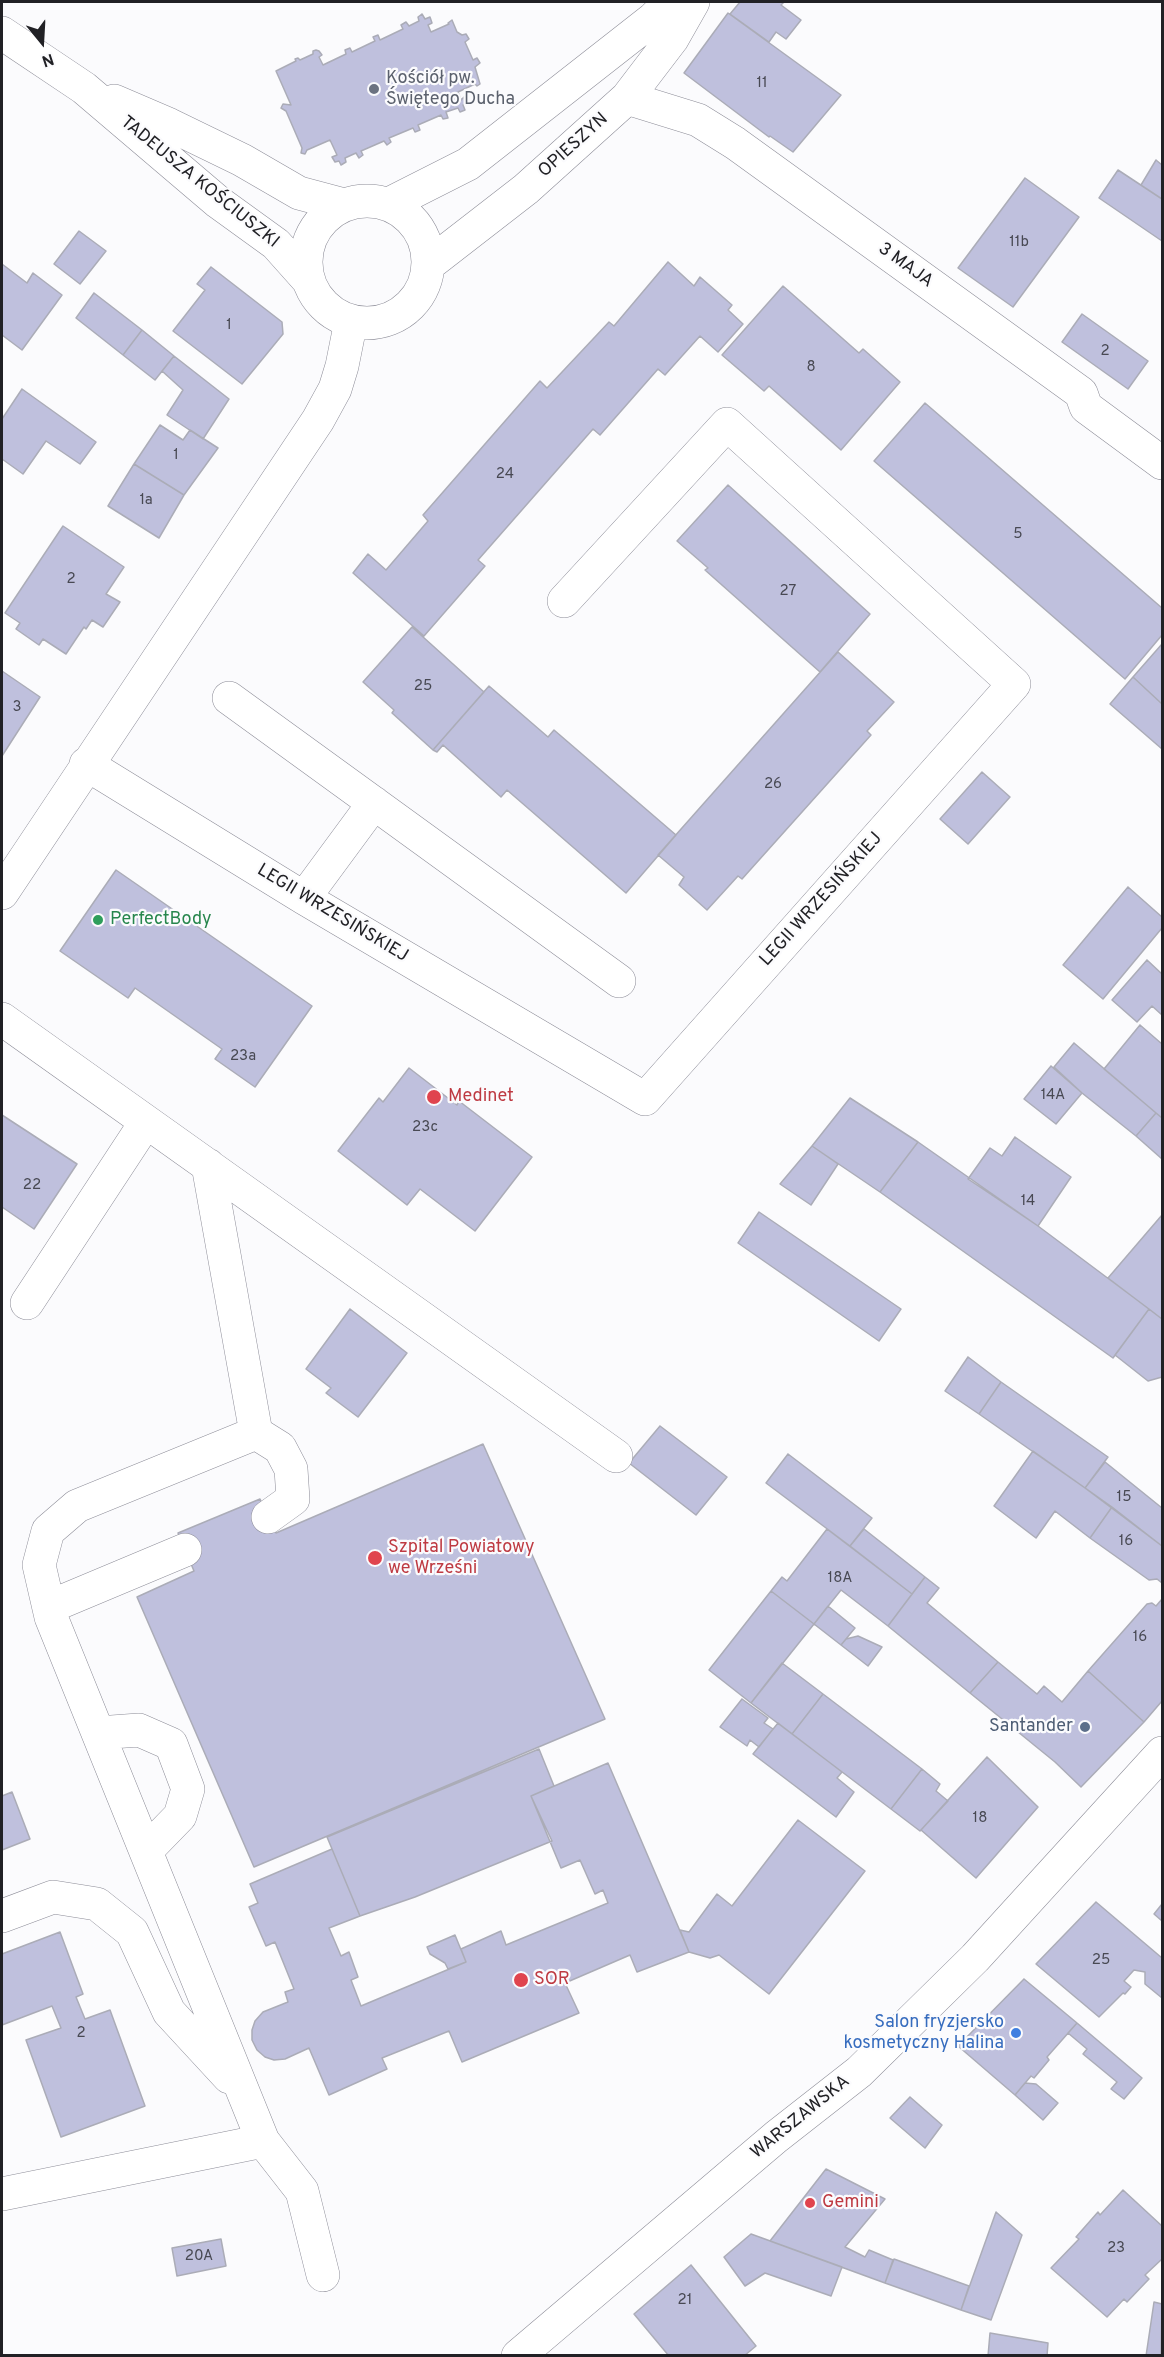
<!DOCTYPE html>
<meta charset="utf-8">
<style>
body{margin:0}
#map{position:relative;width:1164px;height:2357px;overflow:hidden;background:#fbfbfd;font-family:Overpass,sans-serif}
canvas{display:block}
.frame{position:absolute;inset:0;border:3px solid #212125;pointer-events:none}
.north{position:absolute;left:12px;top:12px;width:60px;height:60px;-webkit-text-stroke:4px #fbfbfd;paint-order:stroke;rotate:162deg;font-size:16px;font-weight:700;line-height:24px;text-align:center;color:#212125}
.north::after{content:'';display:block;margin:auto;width:21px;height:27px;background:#212125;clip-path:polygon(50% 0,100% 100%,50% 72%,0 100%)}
</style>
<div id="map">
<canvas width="1164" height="2357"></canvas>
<div class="frame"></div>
<div class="north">N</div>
</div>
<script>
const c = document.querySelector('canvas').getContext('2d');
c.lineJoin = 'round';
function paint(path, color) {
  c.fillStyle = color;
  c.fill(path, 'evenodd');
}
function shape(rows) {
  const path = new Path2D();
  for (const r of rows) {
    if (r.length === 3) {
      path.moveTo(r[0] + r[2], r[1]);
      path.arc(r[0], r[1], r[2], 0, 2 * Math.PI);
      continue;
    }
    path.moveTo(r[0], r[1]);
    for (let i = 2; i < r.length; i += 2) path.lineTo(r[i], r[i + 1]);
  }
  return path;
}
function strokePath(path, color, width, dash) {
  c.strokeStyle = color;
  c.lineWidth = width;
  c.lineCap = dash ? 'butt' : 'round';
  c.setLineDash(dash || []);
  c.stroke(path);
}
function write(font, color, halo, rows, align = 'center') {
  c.font = font + ' Overpass,sans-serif';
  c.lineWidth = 4.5;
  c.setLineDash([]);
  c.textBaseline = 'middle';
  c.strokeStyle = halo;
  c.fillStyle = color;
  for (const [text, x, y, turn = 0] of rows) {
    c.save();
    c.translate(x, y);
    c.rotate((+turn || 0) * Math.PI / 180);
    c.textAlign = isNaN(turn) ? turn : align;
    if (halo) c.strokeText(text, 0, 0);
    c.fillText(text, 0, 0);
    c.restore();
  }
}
const building = shape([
 [740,2,784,2,781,5,801,20,786,39,776,32,769,42,730,14,740,2],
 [728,13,841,95,793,152,770,136,769,137,684,73,728,13],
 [422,14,425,19,430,17,432,23,428,25,431,32,449,24,448,23,452,20,457,32,462,35,466,34,469,39,465,42,473,60,477,58,480,63,475,67,480,84,477,86,475,84,458,92,461,100,464,97,468,103,463,105,465,110,460,112,458,108,446,112,448,118,443,119,441,115,418,125,420,130,415,132,413,128,389,138,391,142,387,145,384,141,361,151,363,155,359,158,356,153,345,158,346,162,341,165,339,161,335,162,332,157,337,155,330,140,307,150,305,154,301,153,302,148,286,111,281,108,283,104,291,105,276,71,296,61,295,59,298,58,300,60,313,54,313,51,316,50,319,51,322,55,319,57,323,65,346,54,345,50,350,48,352,52,375,41,373,37,378,35,380,40,403,29,401,25,406,22,409,26,419,21,418,17,422,14],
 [1156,160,1162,165,1162,199,1141,185,1156,160],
 [1118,170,1162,199,1162,241,1099,198,1118,170],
 [1025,178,1079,217,1013,307,958,268,1025,178],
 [79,231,106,251,80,284,54,264,79,231],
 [668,262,694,286,700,277,732,305,728,310,743,324,718,352,700,336,665,375,658,369,600,435,593,429,478,560,485,566,424,636,353,573,368,554,386,570,428,521,423,515,540,381,547,388,609,322,614,326,668,262],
 [2,264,27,283,33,273,62,295,22,350,2,335,2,264],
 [211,267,282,322,283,334,242,384,173,331,205,290,197,284,211,267],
 [783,286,859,353,863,349,900,382,841,450,769,386,764,391,722,355,783,286],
 [94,293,142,330,123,355,76,318,94,293],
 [1082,314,1148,361,1128,389,1062,342,1082,314],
 [142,330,174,356,155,380,123,355,142,330],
 [174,356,229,399,203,439,167,415,183,390,162,371,174,356],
 [22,389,96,442,80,464,46,441,23,474,2,459,2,419,22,389],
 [925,403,1162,608,1162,635,1125,679,874,461,925,403],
 [160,425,183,440,190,430,218,448,184,495,134,464,160,425],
 [134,464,184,495,159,538,108,506,134,464],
 [728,485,870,614,820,672,705,570,708,568,677,541,728,485],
 [63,526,124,567,106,594,120,602,103,627,92,620,86,629,84,627,66,654,43,639,39,645,16,629,20,623,5,613,63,526],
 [412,627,484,692,433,750,392,713,394,710,363,682,412,627],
 [1162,644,1162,704,1133,677,1162,644],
 [838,652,894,702,867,731,871,735,742,879,738,876,707,910,679,885,684,877,658,855,838,652],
 [2,671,40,697,2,756,2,671],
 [1133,677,1162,704,1162,749,1110,704,1133,677],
 [489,686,548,737,554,730,676,835,626,893,507,790,501,797,443,745,437,752,433,750,489,686],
 [982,772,1010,797,968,844,940,819,982,772],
 [116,870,312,1006,255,1087,215,1059,222,1049,135,988,128,998,60,951,116,870],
 [1128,887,1162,917,1162,928,1103,999,1063,965,1128,887],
 [1147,960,1162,974,1162,1015,1152,1006,1137,1022,1112,1000,1147,960],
 [1140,1025,1162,1044,1162,1118,1104,1069,1140,1025],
 [1074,1043,1156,1113,1136,1136,1082,1093,1054,1067,1074,1043],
 [1051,1066,1082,1093,1056,1124,1024,1099,1051,1066],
 [409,1068,457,1105,459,1101,532,1157,475,1231,420,1189,407,1205,338,1151,379,1098,383,1102,409,1068],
 [850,1098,918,1142,880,1192,812,1146,850,1098],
 [1156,1113,1162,1118,1162,1159,1136,1136,1156,1113],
 [2,1115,77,1164,34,1229,2,1207,2,1115],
 [1015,1137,1071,1177,1038,1226,968,1179,990,1148,1002,1156,1015,1137],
 [918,1142,1038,1226,1149,1309,1113,1358,880,1192,918,1142],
 [812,1146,838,1164,811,1205,780,1184,812,1146],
 [759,1212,901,1309,879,1341,738,1243,759,1212],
 [1162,1215,1162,1319,1108,1278,1162,1215],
 [350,1309,407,1353,358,1417,326,1393,331,1388,306,1369,350,1309],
 [1149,1309,1162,1319,1162,1377,1148,1381,1115,1355,1149,1309],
 [968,1357,1001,1382,979,1414,945,1391,968,1357],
 [1001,1382,1108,1457,1085,1488,979,1414,1001,1382],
 [660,1426,727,1477,696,1515,629,1463,660,1426],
 [483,1444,605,1719,254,1867,137,1597,194,1571,178,1533,260,1499,276,1533,483,1444],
 [1033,1451,1112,1507,1090,1538,1055,1511,1036,1538,994,1506,1033,1451],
 [788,1454,872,1518,850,1546,766,1483,788,1454],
 [1105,1462,1162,1508,1162,1546,1085,1488,1105,1462],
 [1112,1507,1162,1546,1162,1583,1157,1579,1149,1580,1090,1538,1112,1507],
 [827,1529,912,1594,888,1626,841,1590,814,1624,771,1591,782,1577,787,1581,827,1529],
 [864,1529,925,1577,912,1594,850,1546,864,1529],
 [925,1577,939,1588,927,1603,998,1662,970,1693,888,1626,925,1577],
 [771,1591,814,1624,751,1703,709,1670,771,1591],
 [1162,1599,1162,1701,1144,1722,1088,1671,1147,1604,1152,1603,1156,1606,1162,1599],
 [828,1606,855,1628,841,1645,814,1624,828,1606],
 [858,1636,882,1647,868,1666,841,1645,846,1639,858,1636],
 [998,1662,1037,1694,1044,1686,1062,1702,1088,1671,1144,1722,1081,1787,1055,1762,970,1693,998,1662],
 [782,1663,823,1694,792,1734,751,1703,782,1663],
 [823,1694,922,1769,891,1809,792,1734,823,1694],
 [742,1699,768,1718,764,1723,773,1729,759,1747,750,1740,747,1746,720,1727,742,1699],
 [778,1723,842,1772,837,1778,854,1792,836,1817,753,1754,778,1723],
 [539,1749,554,1786,531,1796,552,1841,415,1897,360,1916,327,1837,539,1749],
 [987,1757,1038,1807,976,1878,921,1830,987,1757],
 [608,1763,689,1952,637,1972,630,1955,565,1983,579,2013,462,2062,449,2031,382,2058,387,2069,329,2095,309,2048,285,2059,274,2060,265,2057,257,2050,252,2040,252,2030,255,2021,263,2012,288,2002,285,1992,294,1989,275,1942,266,1946,249,1907,258,1903,250,1884,332,1849,360,1916,329,1928,341,1956,349,1952,358,1977,351,1980,361,2006,466,1962,461,1949,501,1931,506,1945,608,1903,603,1890,595,1894,580,1860,561,1868,531,1796,608,1763],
 [922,1769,940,1784,936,1791,948,1801,920,1831,891,1809,922,1769],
 [12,1792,30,1839,2,1850,2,1796,12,1792],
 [798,1820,865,1871,769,1994,719,1955,710,1958,689,1952,680,1930,689,1932,717,1894,732,1906,798,1820],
 [1096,1902,1162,1958,1162,1998,1145,1984,1145,1972,1134,1970,1124,1981,1131,1987,1125,1994,1123,1993,1099,2017,1036,1964,1096,1902],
 [1162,1904,1162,1921,1154,1914,1162,1904],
 [60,1932,83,1994,76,1997,85,2019,110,2010,145,2106,61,2137,26,2040,61,2028,52,2006,2,2025,2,1954,60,1932],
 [455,1935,466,1962,448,1969,445,1963,430,1954,427,1947,455,1935],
 [1024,1979,1077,2023,1047,2057,1049,2060,1034,2078,1031,2076,1015,2095,958,2046,1024,1979],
 [1077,2023,1142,2078,1124,2099,1111,2089,1117,2082,1083,2054,1087,2049,1068,2033,1077,2023],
 [1025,2083,1036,2084,1058,2103,1043,2120,1015,2095,1025,2083],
 [910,2097,942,2125,925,2148,890,2118,910,2097],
 [826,2169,885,2199,845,2247,865,2257,869,2250,893,2260,885,2283,770,2241,826,2169],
 [1123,2190,1162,2226,1162,2259,1145,2275,1149,2279,1127,2302,1124,2299,1107,2317,1051,2268,1079,2239,1076,2237,1098,2212,1100,2215,1123,2190],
 [996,2212,1022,2235,991,2320,961,2310,996,2212],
 [751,2234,842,2267,831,2296,765,2273,745,2286,724,2257,751,2234],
 [221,2239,226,2266,177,2276,172,2248,221,2239],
 [894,2259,969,2286,961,2310,885,2283,894,2259],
 [691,2265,756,2346,744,2356,669,2356,634,2314,691,2265],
 [1154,2302,1162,2304,1161,2356,1146,2356,1154,2302],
 [990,2333,1048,2343,1047,2356,988,2356,990,2333]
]);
const minor = shape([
 [2,33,84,88,218,202,276,244,309,281],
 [627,98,698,120,735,143,1081,393,1086,407,1162,463],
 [114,101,170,125,242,160,299,193,344,205],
 [367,262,61],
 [389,204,468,164,653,19,670,2],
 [428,265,526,189,627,98,672,39,693,2],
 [229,698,619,981],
 [86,764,304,898,645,1099,1014,684,727,424,564,601],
 [2,893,318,420,335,389,342,366,351,321],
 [304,898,374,803],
 [2,1019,616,1456],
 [208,1165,256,1433,77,1506,48,1531,39,1565,51,1617,263,2141,302,2191,323,2275],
 [27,1303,146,1122],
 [256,1433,280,1448,291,1469,293,1499,268,1517],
 [49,1607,185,1550],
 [98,1733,139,1730,171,1744,188,1789,180,1816,146,1851],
 [2,1916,53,1897,97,1904,132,1932,169,2012,229,2077],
 [2,2194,263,2141],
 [518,2356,776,2137,859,2072,975,1958,1162,1753]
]);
const markers = [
 [374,89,6,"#6b7280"],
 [98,920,6,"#2e9e5b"],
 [434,1097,8,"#e0444e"],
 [375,1558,8,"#e0444e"],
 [1085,1727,6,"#5c6f8a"],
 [521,1980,8,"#e0444e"],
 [1016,2033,6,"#3f7fe0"],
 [810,2203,6,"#e0444e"]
];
const numberNames = [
 ["11",762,84],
 ["11b",1019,243],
 ["1",229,326],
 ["2",1105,352],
 ["8",811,368],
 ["1",176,456],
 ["24",505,475],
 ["1a",146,501],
 ["5",1018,535],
 ["2",71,580],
 ["27",788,592],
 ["25",423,687],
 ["3",17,708],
 ["26",773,785],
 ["23a",243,1057],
 ["14A",1053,1096],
 ["23c",425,1128],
 ["22",32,1186],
 ["14",1028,1202],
 ["15",1124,1498],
 ["16",1126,1542],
 ["18A",840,1579],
 ["16",1140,1638],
 ["18",980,1819],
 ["25",1101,1961],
 ["2",81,2034],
 ["23",1116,2249],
 ["20A",199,2257],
 ["21",685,2301]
];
const worshipNames = [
 ["Kościół pw.",386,79],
 ["Świętego Ducha",386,100]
];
const streetNames = [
 ["OPIESZYN",574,146,-42],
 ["TADEUSZA KOŚCIUSZKI",199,183,39],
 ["3 MAJA",905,266,36],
 ["LEGII WRZESIŃSKIEJ",822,900,-48],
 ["LEGII WRZESIŃSKIEJ",332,914,31],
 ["WARSZAWSKA",801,2118,-39]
];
const leisureNames = [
 ["PerfectBody",110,920]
];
const healthNames = [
 ["Medinet",448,1097],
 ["Szpital Powiatowy",388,1548],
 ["we Wrześni",388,1569],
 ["SOR",534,1980],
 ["Gemini",822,2203]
];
const serviceNames = [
 ["Santander",1073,1727]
];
const shopNames = [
 ["Salon fryzjersko",1004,2023],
 ["kosmetyczny Halina",1004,2044]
];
paint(building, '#bfc0dd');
strokePath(building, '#abacb7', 1.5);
strokePath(minor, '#8d8d98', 34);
strokePath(minor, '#fff', 33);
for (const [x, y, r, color] of markers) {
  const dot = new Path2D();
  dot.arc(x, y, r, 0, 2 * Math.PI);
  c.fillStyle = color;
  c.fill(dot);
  strokePath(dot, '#fbfbfd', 2);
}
write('15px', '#484953', null, numberNames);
write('18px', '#5b616d', '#fbfbfd', worshipNames, 'left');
write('18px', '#212125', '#fbfbfd', streetNames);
write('18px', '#27864d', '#fbfbfd', leisureNames, 'left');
write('18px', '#be3a42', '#fbfbfd', healthNames, 'left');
write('18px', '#4e5e75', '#fbfbfd', serviceNames, 'right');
write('18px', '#366cbe', '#fbfbfd', shopNames, 'right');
</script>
